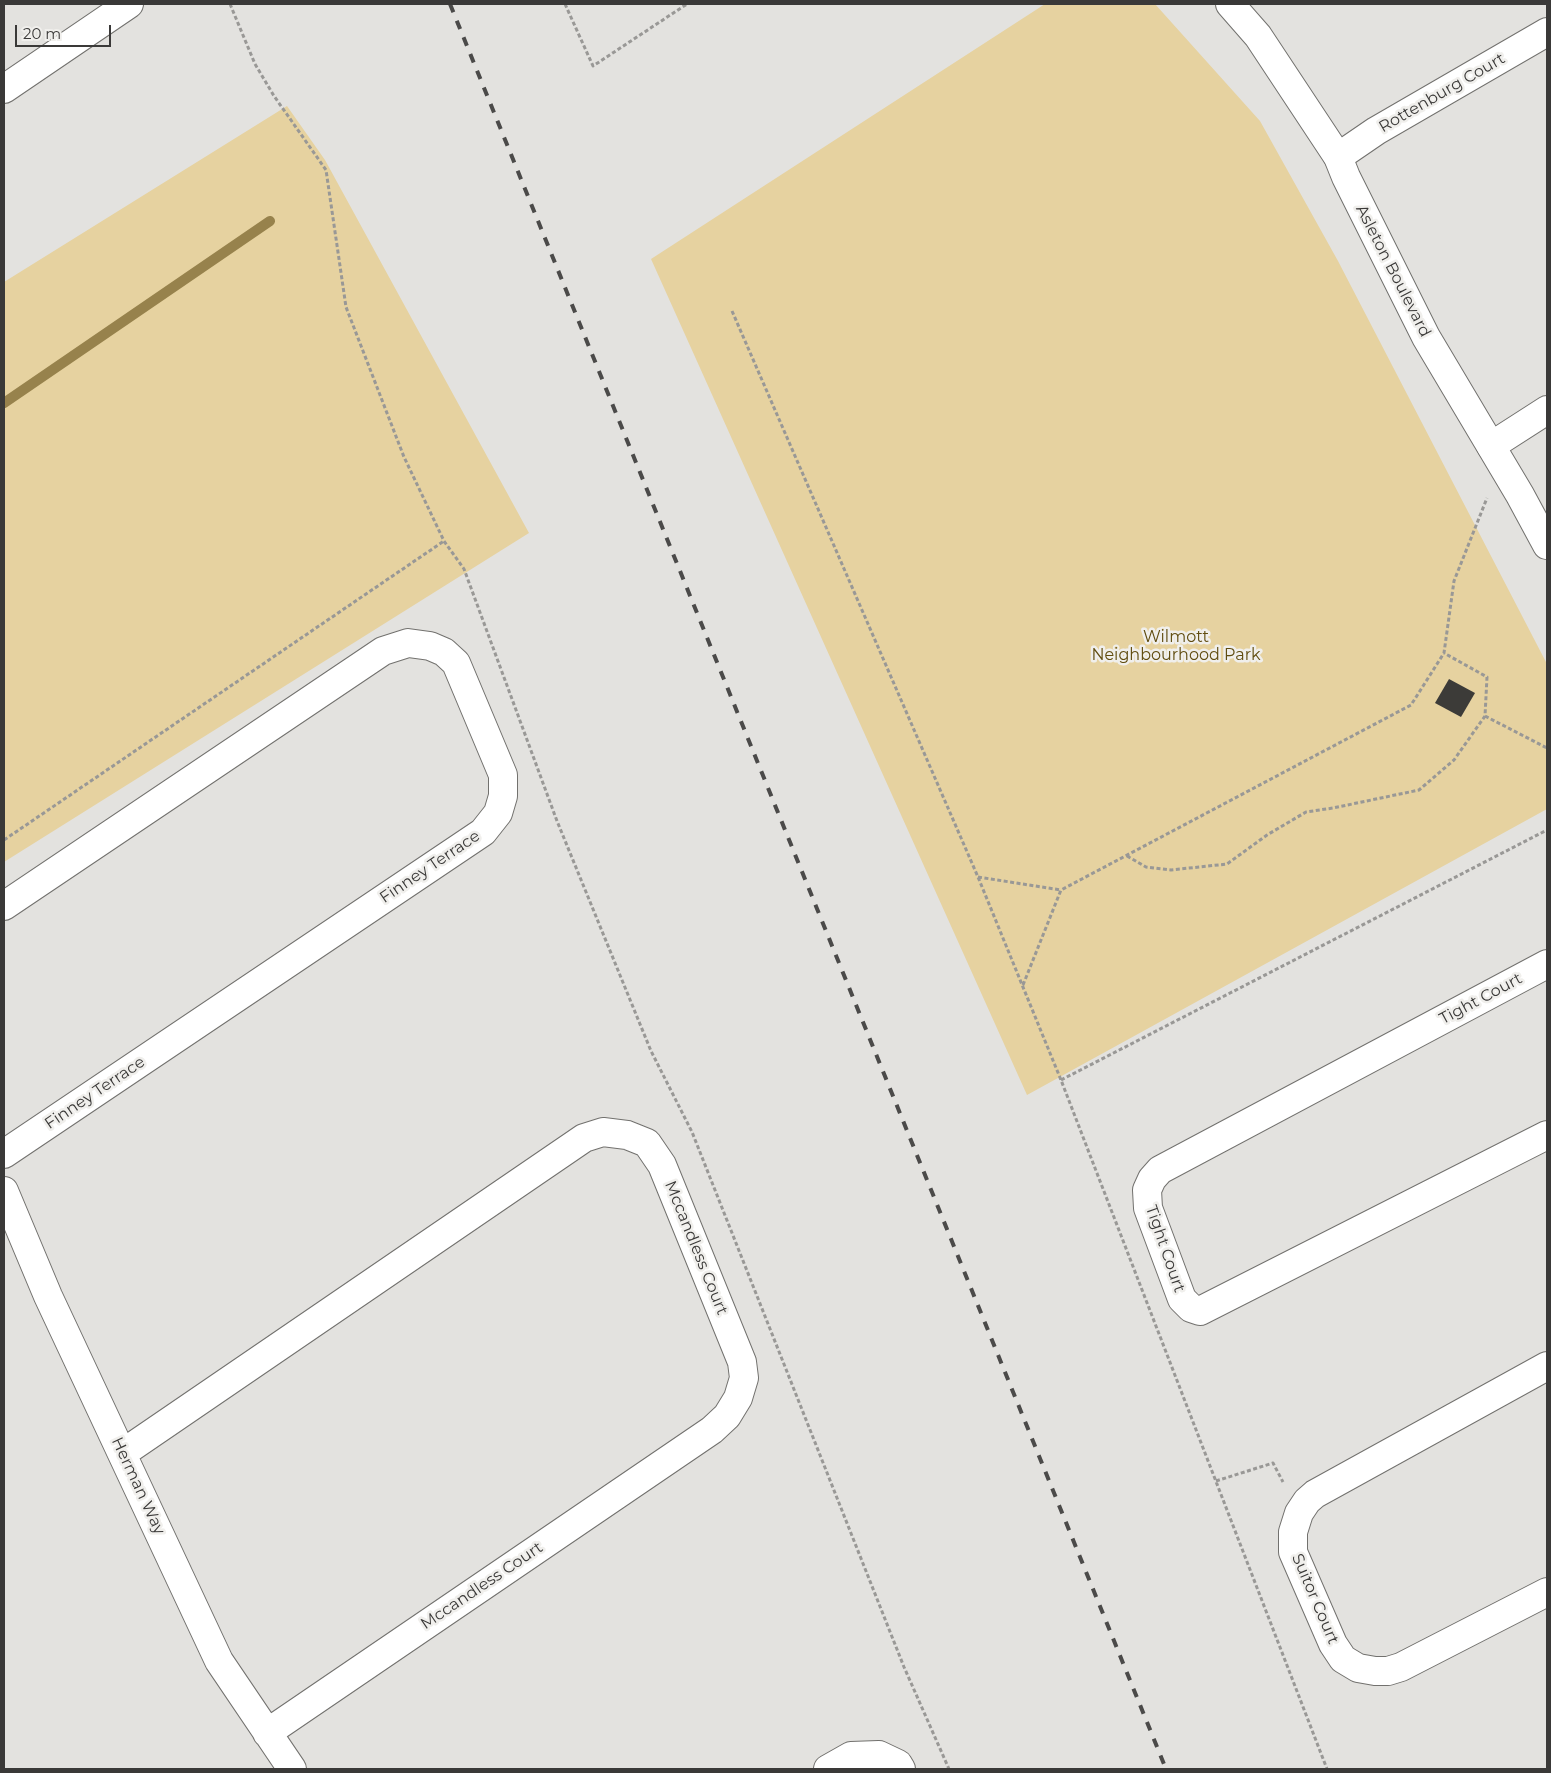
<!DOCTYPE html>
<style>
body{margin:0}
#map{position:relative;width:1551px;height:1773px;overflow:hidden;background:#e3e2df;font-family:Montserrat,sans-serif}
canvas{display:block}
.frame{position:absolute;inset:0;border:5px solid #3a3938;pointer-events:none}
.scale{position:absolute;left:15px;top:25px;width:96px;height:22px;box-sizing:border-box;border:2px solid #3a3938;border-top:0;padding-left:6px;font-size:15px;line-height:18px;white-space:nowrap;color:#3a3938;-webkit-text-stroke:4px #f0efec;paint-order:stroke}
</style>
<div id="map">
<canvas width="1551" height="1773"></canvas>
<div class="frame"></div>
<div class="scale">20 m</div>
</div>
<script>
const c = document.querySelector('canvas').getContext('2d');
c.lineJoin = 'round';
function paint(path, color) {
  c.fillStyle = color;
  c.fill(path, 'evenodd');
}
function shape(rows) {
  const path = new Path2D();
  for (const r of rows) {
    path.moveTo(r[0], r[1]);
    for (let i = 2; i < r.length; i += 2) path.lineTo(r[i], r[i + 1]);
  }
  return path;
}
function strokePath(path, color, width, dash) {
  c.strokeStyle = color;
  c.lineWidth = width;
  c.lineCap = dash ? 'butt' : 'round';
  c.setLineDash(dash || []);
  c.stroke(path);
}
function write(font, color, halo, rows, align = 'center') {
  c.font = font + ' Montserrat,sans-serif';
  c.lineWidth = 5;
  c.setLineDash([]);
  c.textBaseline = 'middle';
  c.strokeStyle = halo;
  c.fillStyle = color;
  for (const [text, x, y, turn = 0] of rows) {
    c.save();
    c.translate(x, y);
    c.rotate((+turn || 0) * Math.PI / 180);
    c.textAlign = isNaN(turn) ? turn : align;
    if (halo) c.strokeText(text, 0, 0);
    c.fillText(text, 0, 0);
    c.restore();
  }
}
const green = shape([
 [1045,4,1155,4,1260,121,1338,261,1547,664,1547,809,1027,1095,651,259],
 [287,106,325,160,529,533,4,862,4,282]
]);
const stream = shape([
 [4,403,270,221]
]);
const building = shape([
 [1449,679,1475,693,1461,717,1435,703]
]);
const path = shape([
 [230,4,255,64,274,96,326,170,346,307,404,457,444,541,464,569,557,821,651,1051,692,1132,904,1667,949,1769],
 [565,4,593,66,687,4],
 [732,311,978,877,1061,1080,1327,1769],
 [1485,716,1547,748],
 [4,840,444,541],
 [1127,856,1146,867,1171,870,1227,864,1267,835,1306,812,1333,808,1419,790,1454,760,1485,716,1487,677,1444,653],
 [978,877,1061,890],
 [1023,985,1061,890,1411,705,1444,653,1454,581,1487,498],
 [1061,1080,1547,830],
 [1216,1481,1273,1463,1283,1482]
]);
const minor = shape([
 [4,89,129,4],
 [1338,157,1376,131,1547,32],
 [1491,446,1547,410],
 [4,906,383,651,408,643,430,646,444,652,456,663,503,775,503,796,498,813,483,832,4,1154],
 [1547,964,1160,1170,1152,1179,1147,1190,1148,1208,1182,1299,1191,1308,1200,1311,1547,1135],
 [4,1191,48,1296,219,1661,292,1769],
 [1547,1366,1315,1494,1307,1501,1299,1513,1293,1532,1293,1552,1333,1644,1343,1659,1358,1668,1375,1671,1388,1671,1401,1667,1547,1592],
 [123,1453,584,1138,603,1132,627,1135,647,1143,662,1165,742,1362,744,1378,738,1398,727,1416,712,1430,267,1733],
 [828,1769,851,1756,879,1755,898,1764,901,1769]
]);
const tertiary = shape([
 [1230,4,1258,36,1338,157,1346,177,1426,337,1520,495,1547,545]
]);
const rail = shape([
 [450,4,1166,1769]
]);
const streetNames = [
 ["Rottenburg Court",1442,93,-30],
 ["Asleton Boulevard",1393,271,63],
 ["Finney Terrace",430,867,-34],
 ["Tight Court",1481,999,-28],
 ["Finney Terrace",95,1093,-34],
 ["Mccandless Court",696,1248,68],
 ["Tight Court",1165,1249,71],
 ["Herman Way",138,1486,65],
 ["Mccandless Court",482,1586,-34],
 ["Suitor Court",1315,1599,67]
];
const parkNames = [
 ["Wilmott",1176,637],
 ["Neighbourhood Park",1176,655]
];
paint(green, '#e6d2a0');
strokePath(stream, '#97824c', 10);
paint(building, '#3c3b38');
strokePath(minor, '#72716e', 30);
strokePath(tertiary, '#72716e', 30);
strokePath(path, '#999896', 3, [4, 2.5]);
strokePath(minor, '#fff', 28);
strokePath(tertiary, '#fff', 28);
strokePath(rail, '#4b4a49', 4, [9, 9]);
write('16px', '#3a3938', '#f0efec', streetNames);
write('16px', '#604c0f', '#f0efec', parkNames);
</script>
